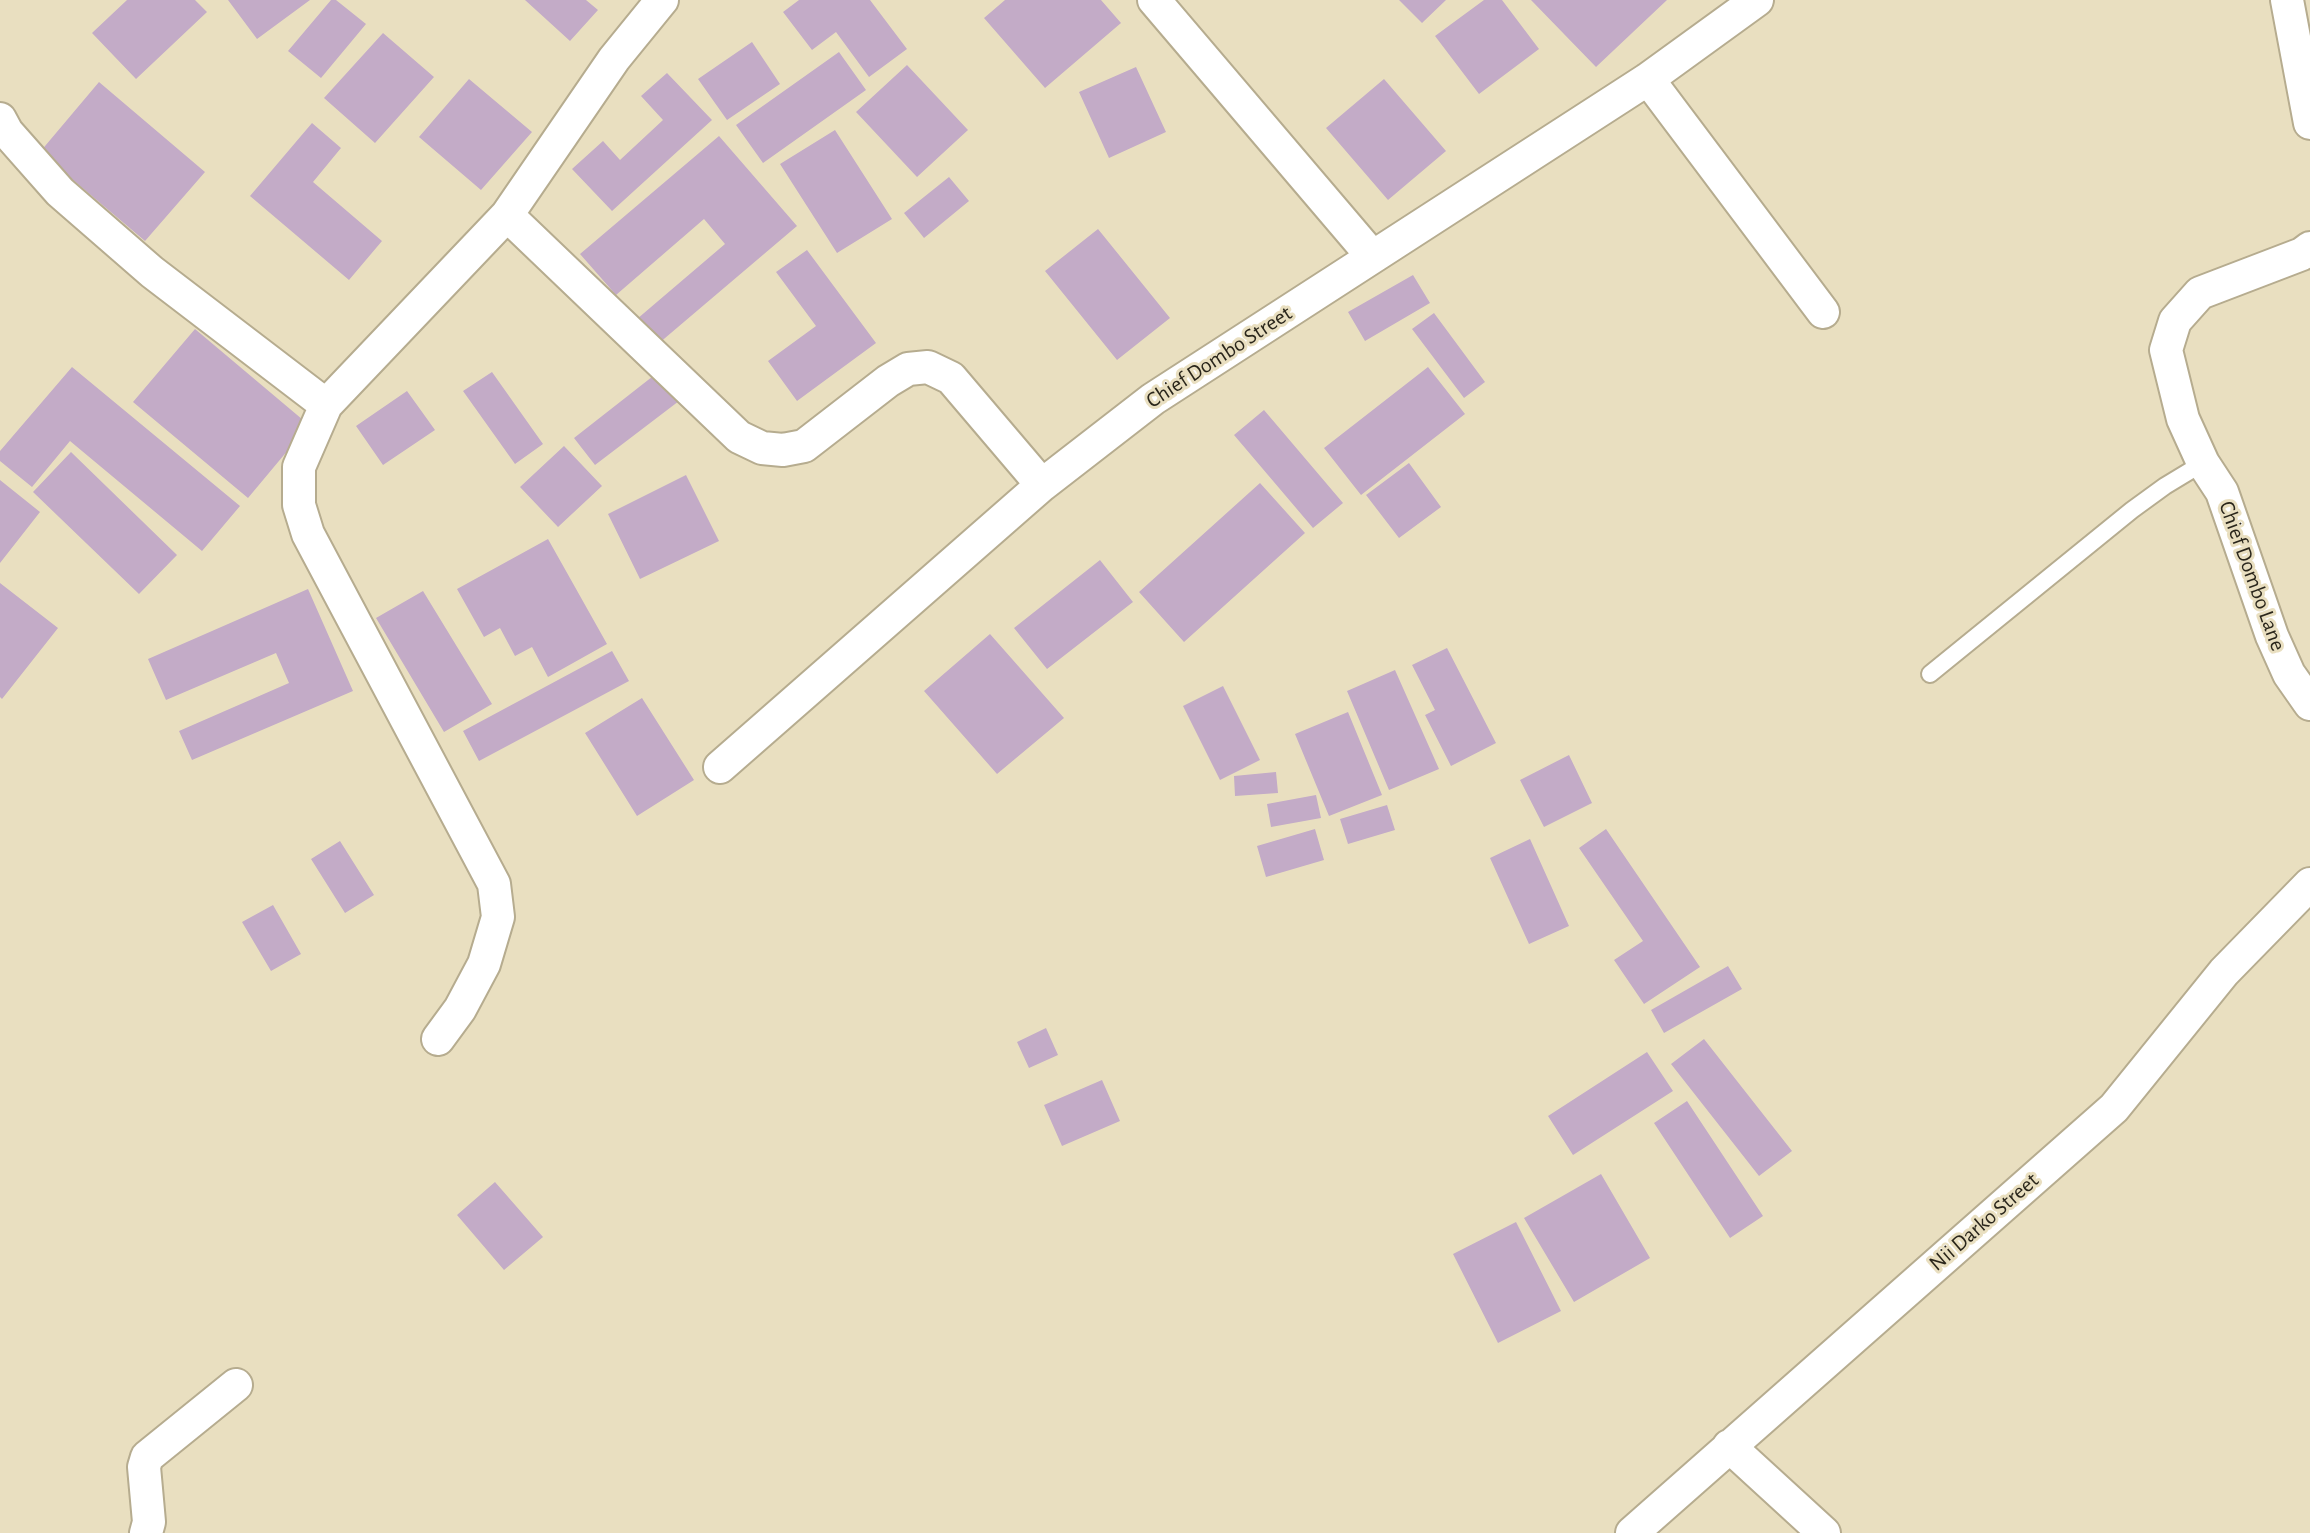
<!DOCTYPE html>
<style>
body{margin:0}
canvas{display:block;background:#e9dfc0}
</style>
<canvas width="2310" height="1533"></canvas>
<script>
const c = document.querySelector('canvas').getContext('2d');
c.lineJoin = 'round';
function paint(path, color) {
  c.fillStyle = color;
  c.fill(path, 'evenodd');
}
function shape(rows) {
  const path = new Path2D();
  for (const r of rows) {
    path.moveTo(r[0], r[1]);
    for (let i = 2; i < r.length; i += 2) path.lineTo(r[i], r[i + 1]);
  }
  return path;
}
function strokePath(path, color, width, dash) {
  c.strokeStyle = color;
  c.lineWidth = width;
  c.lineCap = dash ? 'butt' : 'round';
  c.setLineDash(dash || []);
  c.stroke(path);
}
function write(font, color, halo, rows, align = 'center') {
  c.font = font + ' "Alegreya Sans",sans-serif';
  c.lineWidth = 6;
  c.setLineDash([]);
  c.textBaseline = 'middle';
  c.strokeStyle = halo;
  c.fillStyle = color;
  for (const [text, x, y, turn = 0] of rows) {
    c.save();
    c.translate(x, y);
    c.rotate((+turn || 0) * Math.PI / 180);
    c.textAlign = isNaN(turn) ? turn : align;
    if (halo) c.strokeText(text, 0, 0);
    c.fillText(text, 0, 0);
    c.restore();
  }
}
const building = shape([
 [127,0,195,0,207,12,136,79,92,33],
 [228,0,310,0,257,39],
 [331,0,336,0,366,24,321,78,288,51],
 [525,0,586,0,598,10,570,41],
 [799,0,870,0,907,49,869,77,836,32,812,50,783,12],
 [1005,0,1101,0,1121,23,1045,88,984,18],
 [1399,0,1446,0,1422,23],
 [1484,0,1502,0,1539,49,1479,94,1435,36],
 [1531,0,1667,0,1596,67],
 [383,33,434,77,375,143,324,98],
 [752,42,780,84,727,120,698,79],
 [839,52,866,90,763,163,736,125],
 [907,65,968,130,917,177,856,112],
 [1136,67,1166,132,1109,158,1079,92],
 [667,73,712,120,612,211,572,169,603,141,620,160,663,120,641,96],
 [469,79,532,132,481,190,419,137],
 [1384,79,1446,151,1388,200,1326,128],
 [99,82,205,172,145,241,40,152],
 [312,123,341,148,313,182,382,241,349,280,250,196],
 [835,130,892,219,837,253,780,164],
 [719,136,797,226,658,344,637,319,725,244,704,219,616,295,580,254],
 [949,177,969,201,924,238,904,213],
 [1098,229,1170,318,1117,360,1045,271],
 [807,250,876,343,797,401,768,361,816,326,776,272],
 [1413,275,1430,303,1365,341,1348,312],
 [1434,313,1485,382,1464,398,1412,329],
 [195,329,309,425,248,498,133,402],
 [72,367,240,506,202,551,70,441,32,487,0,461,0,451],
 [1428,367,1465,414,1361,495,1324,448],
 [492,372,543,444,515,464,463,391],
 [657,373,679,401,595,465,574,438],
 [407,391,435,430,383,465,356,426],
 [1264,410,1343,503,1313,528,1234,435],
 [564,446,602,486,558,527,520,487],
 [71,452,177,555,139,594,33,492],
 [1409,463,1441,507,1399,538,1366,495],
 [686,475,719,541,640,579,608,514],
 [0,480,40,512,0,563],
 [1260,483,1305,533,1184,642,1139,592],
 [548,539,607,644,548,677,532,647,515,656,500,628,484,637,457,589],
 [1100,560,1133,602,1047,669,1014,628],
 [0,583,58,628,2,699,0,697],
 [308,589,353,691,192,760,179,731,289,683,276,653,166,700,148,659],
 [423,591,492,704,444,732,376,618],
 [990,634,1064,718,997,774,924,691],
 [1447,648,1496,743,1451,766,1425,715,1435,710,1412,665],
 [612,651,629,681,479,761,463,731],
 [1395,670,1439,769,1389,790,1347,691],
 [1223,686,1260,760,1220,780,1183,706],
 [642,698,694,780,637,816,585,733],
 [1348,712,1382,795,1329,816,1295,734],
 [1569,755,1592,803,1544,827,1520,780],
 [1276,772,1278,793,1235,796,1234,776],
 [1316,795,1321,818,1271,827,1267,804],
 [1387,805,1395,830,1348,844,1340,819],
 [1315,829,1324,860,1266,877,1257,846],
 [1606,829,1700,967,1644,1004,1614,960,1643,941,1579,848],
 [1530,839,1569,926,1529,944,1490,858],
 [340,841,374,895,345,913,311,859],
 [273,905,301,954,271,971,242,922],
 [1728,966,1742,989,1664,1033,1651,1010],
 [1046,1028,1058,1055,1029,1068,1017,1042],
 [1704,1039,1792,1151,1759,1176,1671,1064],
 [1647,1052,1673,1091,1573,1155,1548,1116],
 [1102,1080,1120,1121,1062,1146,1044,1105],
 [1687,1101,1763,1216,1730,1238,1654,1123],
 [1601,1174,1650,1258,1574,1302,1524,1218],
 [495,1182,543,1237,504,1270,457,1215],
 [1516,1222,1561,1311,1498,1343,1453,1254]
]);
const service = shape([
 [1930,674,2132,510,2165,486,2203,463]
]);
const minor = shape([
 [1154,0,1372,256],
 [2287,0,2310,123],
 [1648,79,1823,312],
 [0,119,7,132,60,192,152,272,326,405],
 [507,215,739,437,762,448,783,450,804,446,888,381,908,369,928,367,951,378,1042,485],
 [2310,248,2302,254,2200,293,2175,321,2166,350,2183,419,2203,463,2222,492,2272,636,2289,674,2310,704],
 [720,767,1042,485,1153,399,1648,79,1757,0],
 [438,1039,460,1009,484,964,498,917,494,884,308,534,299,505,299,467,326,405,507,215,614,59,662,0],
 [1729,1446,1824,1533],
 [146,1533,149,1522,144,1467,147,1457,236,1385],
 [1632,1533,2114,1108,2224,972,2310,884]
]);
const streetNames = [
 ["Chief Dombo Street",1219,357,-33],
 ["Chief Dombo Lane",2252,576,70],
 ["Nii Darko Street",1984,1222,-41]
];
paint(building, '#c3abc7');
strokePath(service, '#b6ac8f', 20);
strokePath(minor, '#b6ac8f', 36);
strokePath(service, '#fff', 16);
strokePath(minor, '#fff', 32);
write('22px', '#2a261b', '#e9dfc0', streetNames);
</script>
